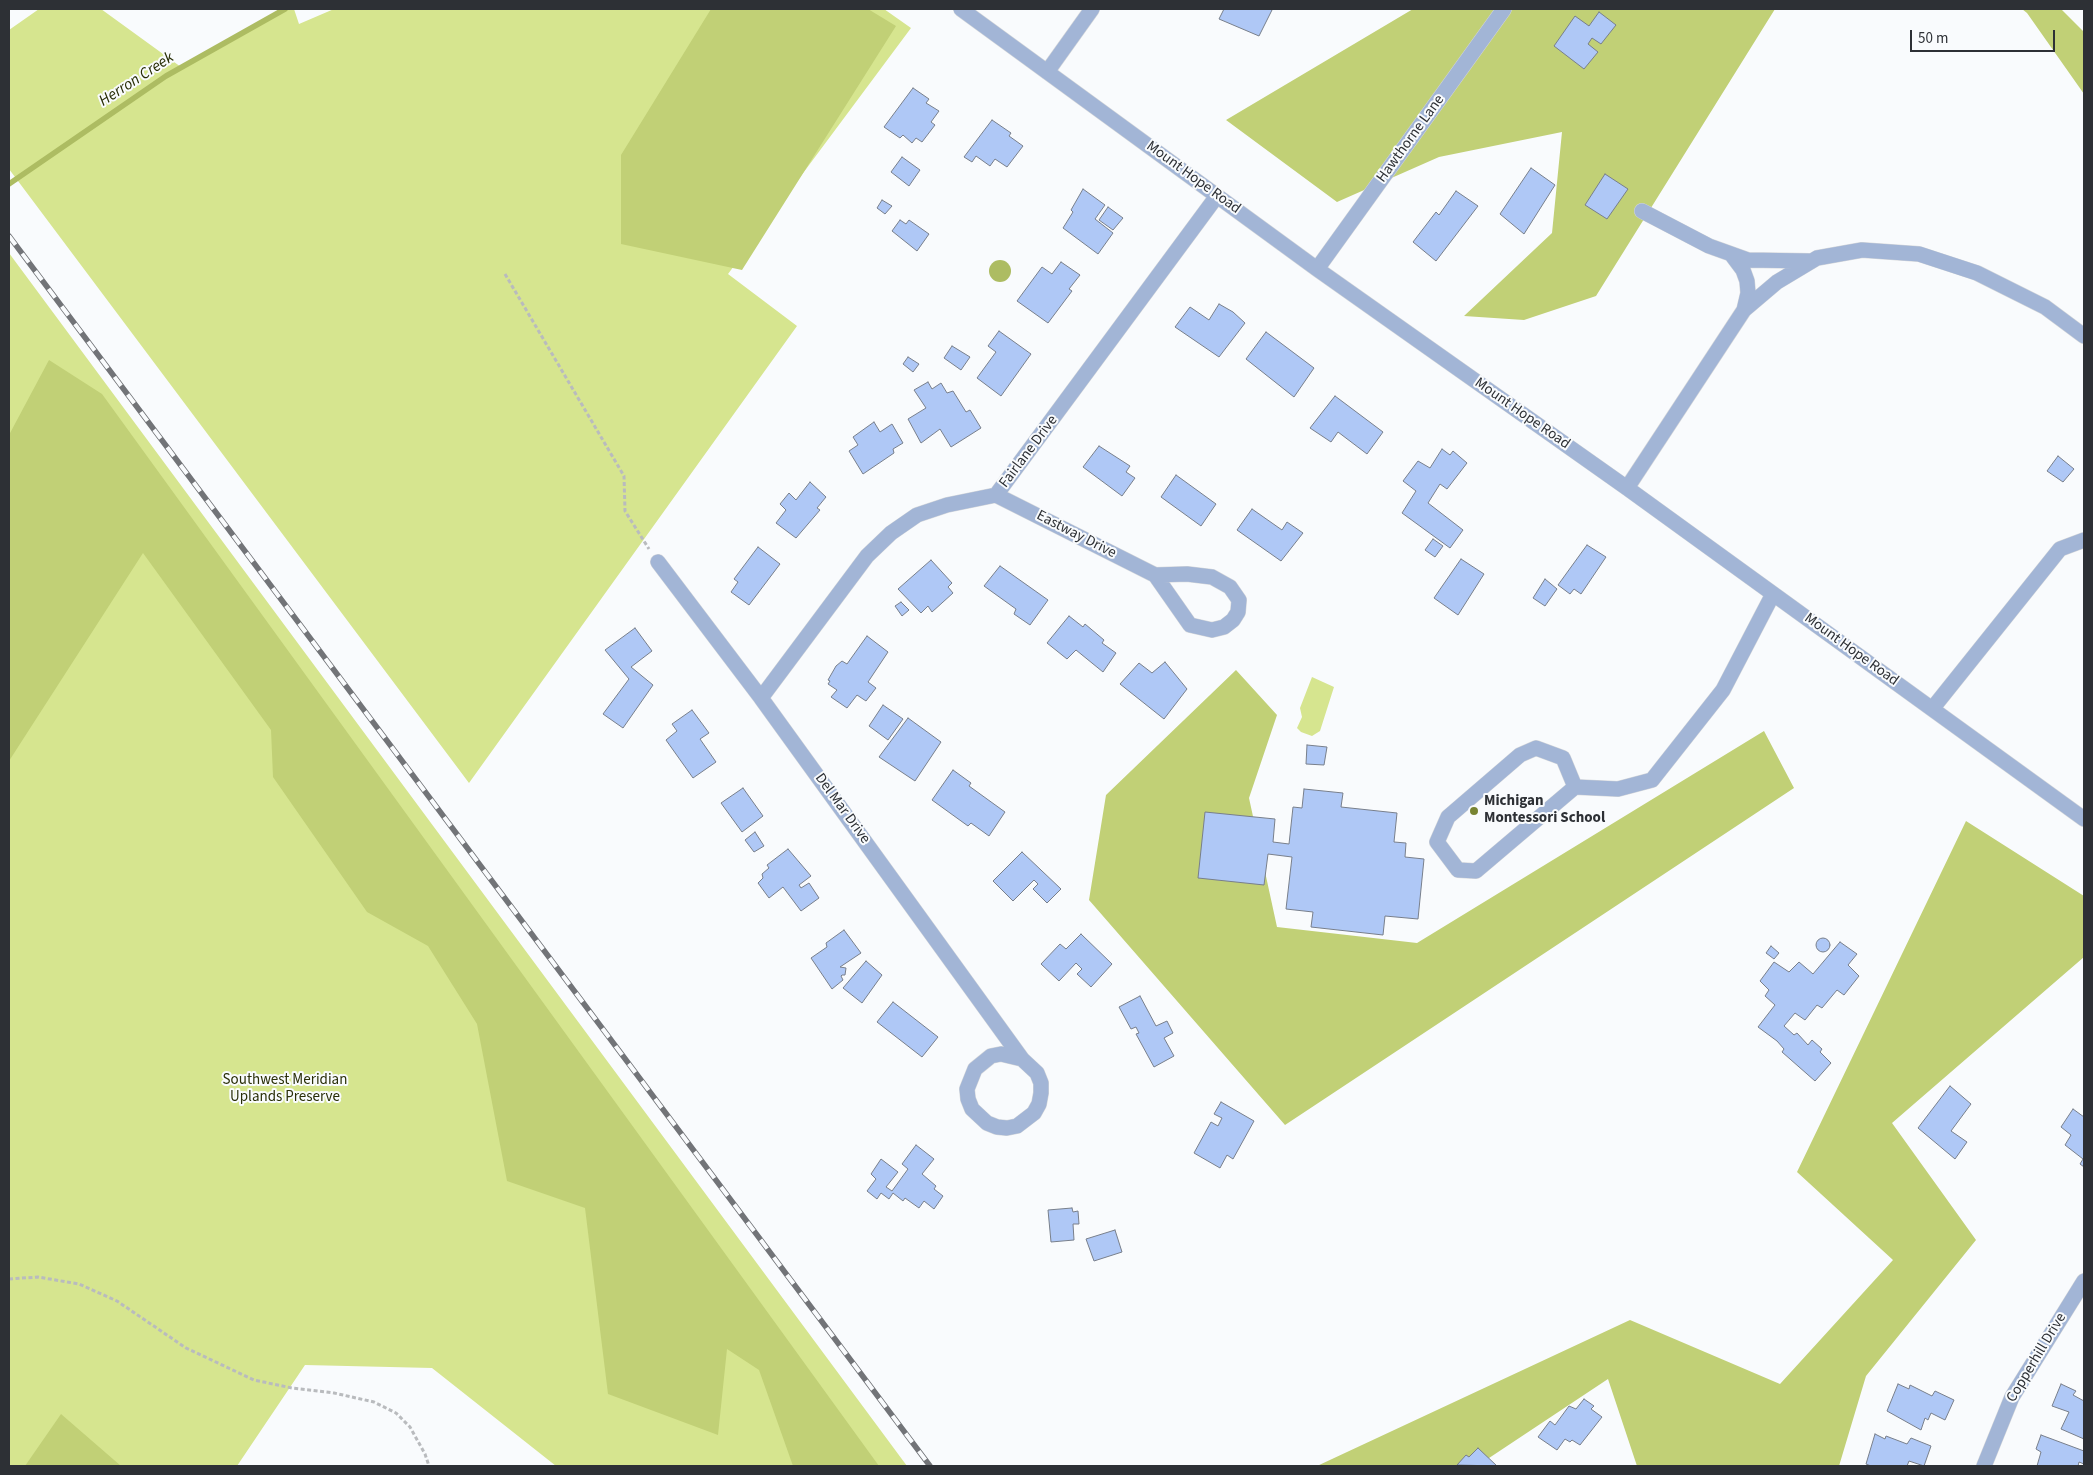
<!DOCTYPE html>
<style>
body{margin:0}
#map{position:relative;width:2093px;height:1475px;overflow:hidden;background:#f9fbfd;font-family:"Source Sans 3",sans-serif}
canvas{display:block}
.frame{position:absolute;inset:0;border:10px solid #2d3035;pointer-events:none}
.scale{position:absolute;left:1910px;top:30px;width:145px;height:22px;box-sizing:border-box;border:2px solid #2d3035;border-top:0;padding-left:6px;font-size:15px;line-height:18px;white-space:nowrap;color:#2d3035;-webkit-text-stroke:4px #f9fbfd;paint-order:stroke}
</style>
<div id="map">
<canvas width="2093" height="1475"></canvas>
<div class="frame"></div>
<div class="scale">50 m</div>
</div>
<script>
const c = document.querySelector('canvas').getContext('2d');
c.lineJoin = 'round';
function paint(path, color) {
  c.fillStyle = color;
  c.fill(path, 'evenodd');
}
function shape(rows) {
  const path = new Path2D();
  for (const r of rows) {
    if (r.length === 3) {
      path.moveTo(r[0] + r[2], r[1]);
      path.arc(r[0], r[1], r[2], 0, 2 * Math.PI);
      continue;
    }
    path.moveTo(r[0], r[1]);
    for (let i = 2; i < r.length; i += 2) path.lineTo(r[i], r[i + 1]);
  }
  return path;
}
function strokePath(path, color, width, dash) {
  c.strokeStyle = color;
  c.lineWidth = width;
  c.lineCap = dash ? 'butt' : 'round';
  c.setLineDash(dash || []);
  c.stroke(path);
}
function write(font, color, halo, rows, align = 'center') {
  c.font = font + ' "Source Sans 3",sans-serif';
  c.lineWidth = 4;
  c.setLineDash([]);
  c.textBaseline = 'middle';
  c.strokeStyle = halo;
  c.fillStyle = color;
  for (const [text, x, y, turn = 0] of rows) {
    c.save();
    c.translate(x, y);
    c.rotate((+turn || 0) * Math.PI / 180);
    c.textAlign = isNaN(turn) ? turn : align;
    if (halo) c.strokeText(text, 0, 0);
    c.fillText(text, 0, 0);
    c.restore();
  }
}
const green = shape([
 [39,9,101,9,181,67,284,9,294,9,299,24,334,9,884,9,911,28,728,274,797,326,469,783,9,169,9,30],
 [9,253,907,1466,556,1466,432,1368,305,1365,237,1466,9,1466],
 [1312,677,1334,687,1320,731,1312,736,1301,732,1297,728,1302,717,1300,708]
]);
const forest = shape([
 [711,9,868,9,896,26,742,270,621,244,621,155],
 [1413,9,1775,9,1596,296,1524,320,1464,316,1552,233,1562,132,1439,157,1337,202,1226,120],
 [2022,9,2061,9,2084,32,2084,94,2027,13],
 [49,360,102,394,879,1466,793,1466,759,1370,727,1349,718,1435,608,1394,585,1208,507,1181,477,1024,428,946,367,912,273,777,271,730,143,553,9,761,9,435],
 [1236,670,1277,715,1249,798,1277,927,1417,943,1764,731,1794,788,1285,1125,1089,900,1106,795],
 [1966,821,2084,896,2084,957,1892,1123,1976,1240,1866,1376,1839,1466,1637,1466,1608,1379,1477,1466,1317,1466,1630,1320,1780,1384,1893,1260,1797,1172],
 [61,1414,121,1466,25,1466]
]);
const water = shape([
 [1000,271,11]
]);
const stream = shape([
 [9,184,166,76,285,9]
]);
const building = shape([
 [1224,9,1269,9,1272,10,1259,36,1219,19,1224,9],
 [1599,12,1616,25,1601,44,1592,38,1588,44,1598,52,1584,69,1554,46,1575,16,1589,26,1599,12],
 [913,88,929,99,926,103,939,111,931,122,935,125,922,142,916,138,912,143,903,135,900,138,884,127,913,88],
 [992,120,1011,133,1009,136,1023,146,1007,167,995,159,990,166,976,156,972,162,964,157,992,120],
 [902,157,920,170,909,186,891,172,902,157],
 [1531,168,1555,185,1524,234,1500,214,1531,168],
 [1605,174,1628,189,1607,219,1585,205,1605,174],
 [1083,189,1105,205,1095,219,1113,233,1098,254,1063,228,1073,212,1071,210,1083,189],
 [1456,191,1478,206,1436,261,1413,242,1436,212,1439,215,1456,191],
 [882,200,892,206,885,214,877,208,882,200],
 [1108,207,1123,218,1113,230,1099,220,1108,207],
 [900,220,906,224,909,220,929,234,917,251,892,231,900,220],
 [1061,262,1080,275,1069,289,1072,291,1048,323,1017,301,1042,267,1052,274,1061,262],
 [1219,304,1233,312,1245,323,1219,357,1175,327,1190,307,1209,320,1219,304],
 [999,331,1031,354,1001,396,977,378,996,352,988,346,999,331],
 [1266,332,1314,368,1294,397,1246,359,1266,332],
 [952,346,970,357,961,370,944,358,952,346],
 [908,357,919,364,913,372,903,364,908,357],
 [928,382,932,389,941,383,947,393,953,391,966,412,970,410,981,428,951,447,940,429,921,443,908,419,926,408,914,390,928,382],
 [1335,396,1383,432,1367,454,1338,432,1331,442,1310,428,1335,396],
 [874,422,880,432,892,424,903,443,893,449,894,453,863,474,849,451,858,445,853,437,874,422],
 [1099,446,1130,466,1126,472,1135,478,1122,496,1083,467,1099,446],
 [1442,449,1450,455,1453,451,1467,463,1447,489,1440,484,1428,503,1463,530,1450,548,1402,513,1416,491,1403,481,1418,461,1430,468,1442,449],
 [2058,456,2074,469,2063,482,2047,471,2058,456],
 [1176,475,1216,504,1201,526,1161,497,1176,475],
 [810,482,826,497,817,508,820,510,796,538,776,523,786,510,780,504,789,493,796,500,810,482],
 [1252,509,1282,530,1287,522,1303,533,1281,561,1237,530,1252,509],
 [1433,539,1443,546,1435,557,1425,550,1433,539],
 [1587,545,1606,557,1581,594,1574,589,1570,594,1558,585,1587,545],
 [758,547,780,564,749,605,731,592,738,582,734,579,758,547],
 [1461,559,1484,574,1458,615,1434,598,1461,559],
 [931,560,952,583,948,587,953,593,932,612,928,606,921,613,898,589,931,560],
 [1000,566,1048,600,1030,625,1014,614,1016,609,984,586,1000,566],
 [1545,579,1557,589,1545,606,1533,598,1545,579],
 [901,602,909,610,902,616,895,606,901,602],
 [1069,616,1083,627,1085,624,1104,640,1102,643,1116,653,1103,672,1076,650,1067,659,1047,643,1069,616],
 [635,628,652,651,631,667,653,685,623,728,603,714,629,679,605,650,635,628],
 [867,636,888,652,868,682,876,688,866,701,857,695,847,708,831,697,837,690,828,684,830,681,828,680,836,666,842,661,847,664,867,636],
 [1165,662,1187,689,1164,719,1120,684,1139,663,1152,673,1165,662],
 [883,705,903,719,888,740,869,726,883,705],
 [692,710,709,733,700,739,716,762,693,778,666,740,677,731,672,724,692,710],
 [908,718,941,742,915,781,879,757,908,718],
 [1307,745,1327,747,1324,765,1306,764,1307,745],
 [953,770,971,783,969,786,1005,812,989,836,971,823,968,826,932,800,953,770],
 [743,788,763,816,742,832,721,803,743,788],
 [1304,789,1343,793,1341,807,1397,813,1394,842,1406,843,1405,857,1424,859,1418,919,1385,916,1383,935,1311,927,1313,912,1286,909,1292,857,1268,854,1264,885,1198,878,1205,812,1275,819,1273,842,1289,844,1293,807,1302,808,1304,789],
 [755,832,764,846,754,852,745,840,755,832],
 [788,849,811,876,799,885,801,888,809,883,819,898,801,911,783,887,769,898,758,883,763,878,762,874,769,868,767,865,788,849],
 [1022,852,1061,889,1047,903,1033,889,1038,884,1034,880,1013,901,993,881,1022,852],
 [844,930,861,953,840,967,846,968,845,975,842,975,841,976,843,980,832,989,811,958,827,947,826,943,844,930],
 [1081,934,1112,964,1091,987,1077,974,1082,969,1076,963,1059,981,1041,964,1060,944,1066,949,1081,934],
 [1823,945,7],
 [1840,942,1857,954,1848,965,1859,976,1844,995,1837,990,1822,1008,1817,1005,1805,1020,1795,1013,1784,1026,1794,1035,1797,1033,1808,1045,1812,1040,1822,1049,1820,1052,1831,1063,1815,1081,1782,1052,1784,1049,1777,1041,1758,1027,1775,1005,1765,996,1769,990,1760,981,1774,962,1789,972,1799,962,1813,974,1840,942],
 [1771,946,1779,953,1774,959,1766,953,1771,946],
 [866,961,882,975,862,1003,843,988,866,961],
 [1140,996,1156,1026,1167,1021,1173,1033,1164,1038,1174,1056,1154,1067,1136,1034,1139,1033,1136,1027,1131,1029,1119,1007,1140,996],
 [893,1002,938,1037,922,1057,877,1022,893,1002],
 [1950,1086,1971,1104,1951,1131,1967,1142,1955,1159,1918,1128,1950,1086],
 [1221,1102,1254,1121,1233,1159,1227,1155,1220,1168,1194,1153,1211,1122,1218,1126,1222,1118,1214,1114,1221,1102],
 [2073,1109,2084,1117,2084,1167,2080,1164,2083,1159,2065,1145,2071,1135,2061,1127,2073,1109],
 [916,1145,934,1159,922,1174,936,1186,934,1189,943,1196,934,1209,924,1201,919,1208,905,1198,903,1201,893,1193,889,1199,881,1193,877,1199,867,1191,876,1179,871,1174,881,1159,898,1172,886,1187,892,1191,908,1169,902,1164,916,1145],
 [1072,1208,1073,1212,1078,1211,1079,1224,1073,1224,1074,1240,1051,1242,1048,1210,1072,1208],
 [1115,1230,1122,1252,1094,1261,1086,1239,1115,1230],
 [1898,1384,1909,1389,1910,1385,1932,1396,1935,1391,1954,1400,1945,1420,1931,1413,1928,1420,1925,1418,1921,1430,1887,1411,1898,1384],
 [2061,1384,2076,1391,2073,1395,2084,1401,2084,1439,2061,1429,2069,1412,2052,1406,2061,1384],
 [1584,1399,1594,1406,1591,1409,1602,1417,1580,1445,1572,1440,1570,1442,1565,1439,1557,1450,1538,1437,1550,1421,1555,1425,1569,1406,1576,1409,1584,1399],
 [1875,1434,1885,1439,1886,1436,1907,1444,1911,1438,1931,1446,1924,1466,1909,1461,1907,1466,1871,1466,1866,1464,1875,1434],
 [2041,1435,2084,1451,2084,1464,2079,1462,2078,1466,2037,1466,2041,1452,2036,1449,2041,1435],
 [1478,1448,1497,1466,1457,1465,1466,1455,1469,1457,1478,1448]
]);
const path = shape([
 [505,274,624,476,625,511,649,549],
 [9,1279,38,1277,79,1284,117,1301,186,1348,254,1380,292,1388,334,1393,374,1402,396,1413,410,1427,425,1454,429,1466]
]);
const minor = shape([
 [961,9,1317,269,1627,488,2084,819],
 [1047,72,1092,9],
 [1642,211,1709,246,1748,260,1810,261],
 [1731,254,1743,270,1747,281,1748,293,1744,310],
 [1317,269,1504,9],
 [1627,488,1744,310,1777,282,1817,258,1862,250,1919,254,1977,273,2045,307,2084,336],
 [996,495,1155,575,1187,574,1212,577,1230,587,1239,600,1238,612,1233,620,1224,627,1212,630,1190,625,1155,575],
 [658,562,761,698,1022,1059,1037,1073,1041,1083,1041,1093,1039,1104,1034,1113,1017,1126,1007,1128,997,1127,987,1123,972,1109,968,1099,967,1089,975,1069,991,1056,1001,1054,1022,1059],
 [761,698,867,556,891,533,917,515,947,505,996,495,1217,196],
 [1932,709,2060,549,2084,540],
 [1575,787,1563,758,1536,748,1520,755,1448,817,1437,842,1458,870,1476,871,1575,787,1618,789,1652,780,1723,690,1773,594],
 [1984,1466,2012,1397,2084,1281]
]);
const rail = shape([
 [9,236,930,1466]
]);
const markers = [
 [1474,811,5,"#788432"]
];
const streetNames = [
 ["Hawthorne Lane",1411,139,-54],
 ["Mount Hope Road",1193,178,36],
 ["Mount Hope Road",1522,414,35],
 ["Fairlane Drive",1029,452,-53],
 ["Eastway Drive",1076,535,27],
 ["Mount Hope Road",1851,650,36],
 ["Del Mar Drive",842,809,54],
 ["Copperhill Drive",2037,1358,-59]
];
const poiNames = [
 ["Michigan",1484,802],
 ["Montessori School",1484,819]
];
const parkNames = [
 ["Southwest Meridian",285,1081],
 ["Uplands Preserve",285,1098]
];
const waterNames = [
 ["Herron Creek",137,80,-33]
];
paint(green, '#d6e58f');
paint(forest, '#c1d076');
paint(water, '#adbc62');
strokePath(stream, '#adbc62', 5.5);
paint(building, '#afc8f6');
strokePath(building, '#787f8b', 1);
strokePath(minor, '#d4d6d9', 16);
strokePath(path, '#b9bbbe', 3, [4, 2.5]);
strokePath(minor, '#a2b5d6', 15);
strokePath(rail, '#727478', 5.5);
strokePath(rail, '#f9fbfd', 4, [11]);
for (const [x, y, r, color] of markers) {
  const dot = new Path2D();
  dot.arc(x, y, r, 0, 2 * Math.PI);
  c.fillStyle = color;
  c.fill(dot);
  strokePath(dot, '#f9fbfd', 2);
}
write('15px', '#2d3035', '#f9fbfd', streetNames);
write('bold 15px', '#2d3035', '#f9fbfd', poiNames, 'left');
write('15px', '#292e07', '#f9fbfd', parkNames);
write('italic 16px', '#272d05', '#f9fbfd', waterNames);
</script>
